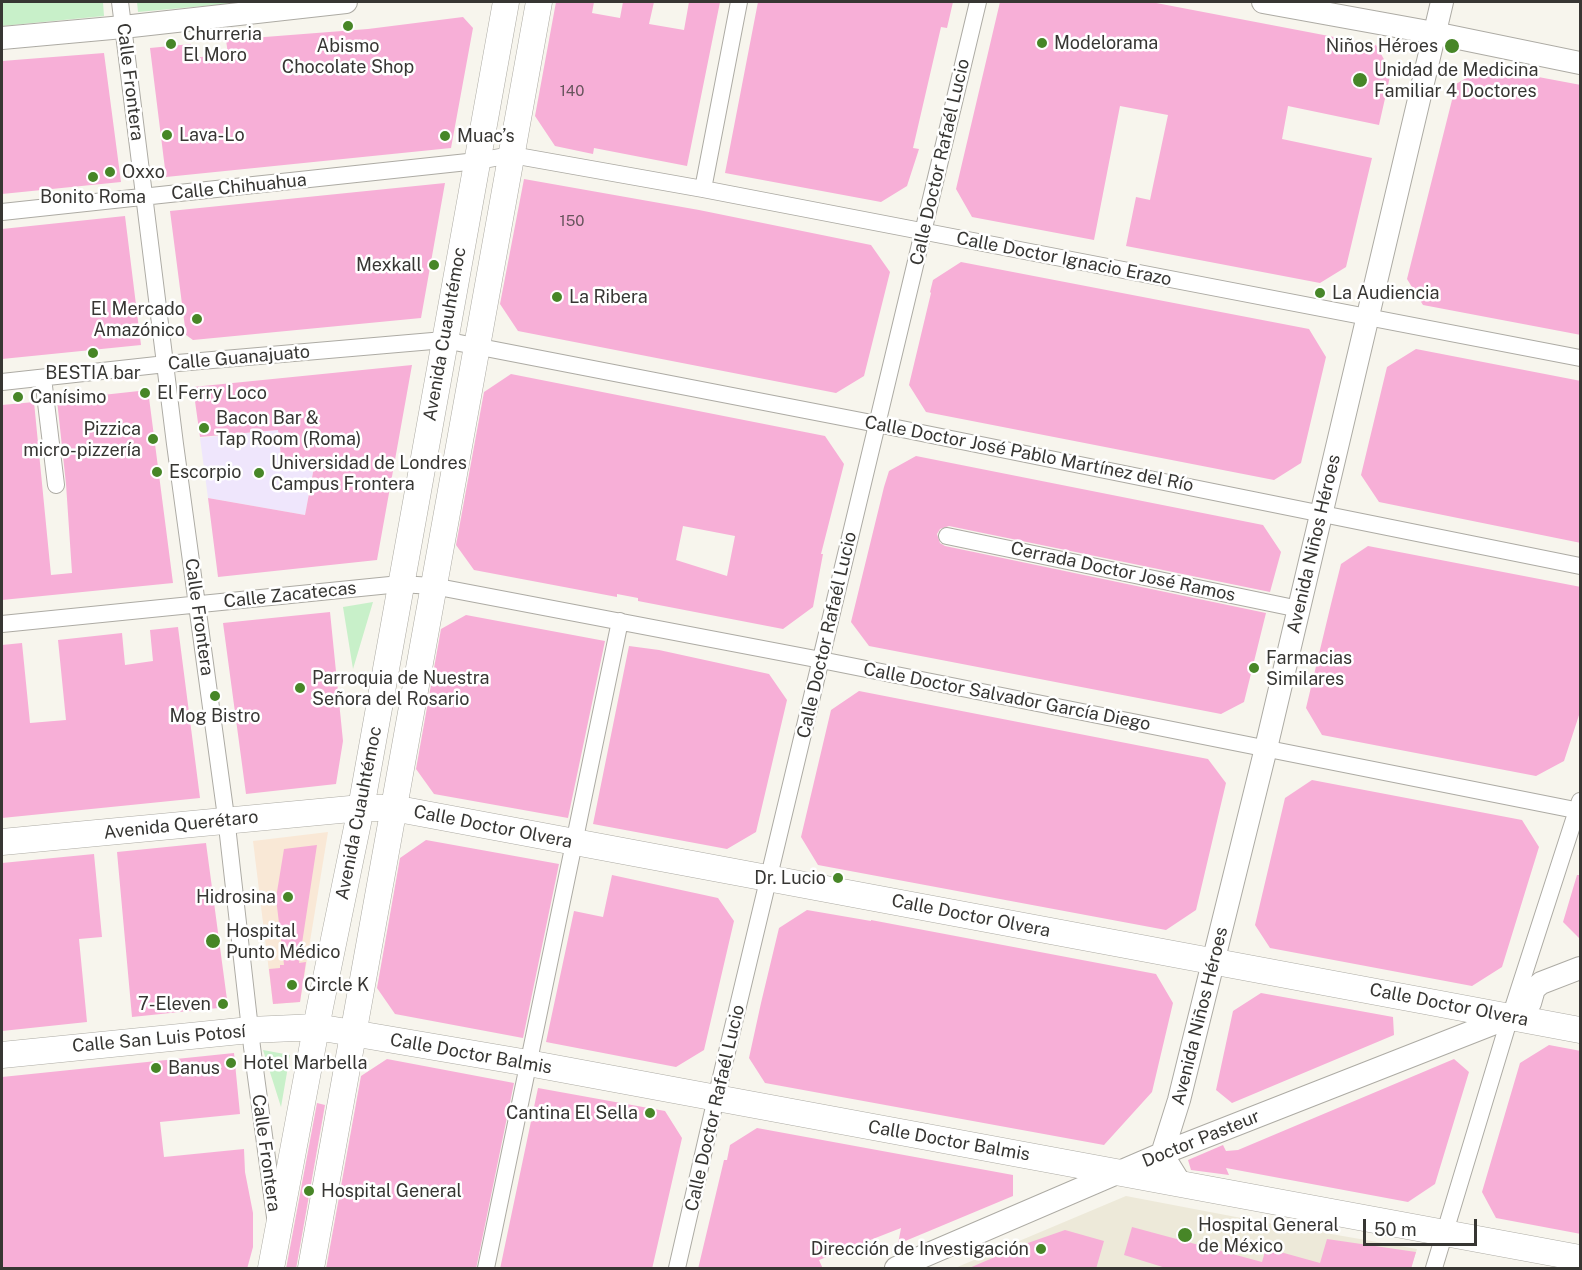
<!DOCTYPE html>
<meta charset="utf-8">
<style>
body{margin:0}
#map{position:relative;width:1582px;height:1270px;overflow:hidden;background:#f7f5ed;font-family:"Public Sans",sans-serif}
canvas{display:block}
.frame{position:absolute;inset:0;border:3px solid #373633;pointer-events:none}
.scale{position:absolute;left:1363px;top:1219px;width:114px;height:27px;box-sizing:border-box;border:3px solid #373633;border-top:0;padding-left:8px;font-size:18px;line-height:21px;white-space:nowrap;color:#373633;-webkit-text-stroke:4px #fff;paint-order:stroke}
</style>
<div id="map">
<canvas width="1582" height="1270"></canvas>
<div class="frame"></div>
<div class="scale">50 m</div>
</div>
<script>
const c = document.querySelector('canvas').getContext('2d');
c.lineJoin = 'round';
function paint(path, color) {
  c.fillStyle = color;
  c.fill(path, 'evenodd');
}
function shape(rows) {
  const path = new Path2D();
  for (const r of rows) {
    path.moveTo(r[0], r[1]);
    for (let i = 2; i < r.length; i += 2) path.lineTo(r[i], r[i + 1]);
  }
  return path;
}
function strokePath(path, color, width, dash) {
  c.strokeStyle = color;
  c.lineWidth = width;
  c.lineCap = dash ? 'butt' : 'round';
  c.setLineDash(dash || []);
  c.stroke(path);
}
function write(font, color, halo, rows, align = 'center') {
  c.font = font + ' "Public Sans",sans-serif';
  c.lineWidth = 5;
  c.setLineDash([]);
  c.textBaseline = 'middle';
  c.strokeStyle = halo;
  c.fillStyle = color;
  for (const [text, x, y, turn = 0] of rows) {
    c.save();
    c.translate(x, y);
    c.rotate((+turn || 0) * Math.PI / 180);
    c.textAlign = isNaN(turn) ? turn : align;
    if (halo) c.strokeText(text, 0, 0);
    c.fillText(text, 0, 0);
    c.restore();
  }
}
const commercial = shape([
 [328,832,300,1002,273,1004,253,841]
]);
const built = shape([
 [1126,1196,1257,1221,1417,1249,1411,1268,955,1268]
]);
const education = shape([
 [278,430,282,465,315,462,305,515,208,498,200,438]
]);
const green = shape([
 [2,2,103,2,104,16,2,26],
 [137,2,248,2,138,12],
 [373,602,353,669,343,607],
 [263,1050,290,1055,281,1107]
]);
const building = shape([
 [556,2,594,2,592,13,620,18,623,2,654,2,649,24,684,30,689,2,720,2,687,166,594,148,593,154,555,146,535,116],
 [758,2,953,2,947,28,941,27,913,148,919,149,907,186,881,202,725,173],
 [1000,2,1151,2,1376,45,1391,72,1379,125,1288,106,1282,139,1372,158,1346,267,1320,283,1126,246,1136,197,1150,200,1168,115,1120,106,1094,240,972,217,956,189],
 [463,17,473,28,451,148,166,177,150,48,191,44,192,58,228,54,226,40,368,29],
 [104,53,121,182,2,194,2,61],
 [1485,67,1581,85,1581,335,1423,305,1407,279,1456,84],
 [524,179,699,210,871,245,890,272,864,376,836,393,518,331,500,304],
 [445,183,421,318,193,340,186,335,170,211],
 [125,216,141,345,2,359,2,229],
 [961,262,1309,329,1326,357,1301,463,1274,480,926,412,909,385,931,293,930,292,933,280],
 [1416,349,1581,381,1581,543,1379,502,1361,475,1387,367],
 [412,365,377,560,218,577,208,498,305,515,315,462,282,465,278,430,200,437,193,387],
 [511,374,825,436,844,464,821,554,823,554,813,607,783,629,638,601,638,598,617,594,617,597,474,570,456,545,484,392],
 [683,526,735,536,727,576,676,560],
 [148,390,173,583,2,600,2,405,34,402,51,575,72,573,66,484,57,400],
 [916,456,1263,525,1281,552,1270,592,949,526,940,529,937,534,940,543,945,546,1266,613,1244,702,1221,714,869,646,851,622,884,487,889,471],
 [1368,546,1581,587,1581,709,1564,761,1536,776,1322,735,1306,708,1331,604,1341,564],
 [330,612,343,741,336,784,246,794,223,623],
 [466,615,605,641,568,818,434,794,416,769,441,629],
 [178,627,200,798,2,818,2,645,22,643,30,723,66,720,58,640,122,633,125,665,153,661,150,630],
 [629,646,659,650,769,674,787,700,756,832,727,849,593,824],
 [859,691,1208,759,1226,783,1196,910,1166,930,818,865,801,837,831,710],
 [1312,780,1522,820,1539,847,1502,967,1472,986,1270,948,1255,925,1285,798],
 [426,840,559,864,523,1038,395,1014,377,988,400,858],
 [206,843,228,1007,132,1017,117,852],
 [317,845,299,963,306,962,300,1002,273,1004,269,969,280,968,280,965,284,965,276,898,284,849],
 [94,854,102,937,79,939,87,1022,2,1031,2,863],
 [612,875,718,898,734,921,704,1050,676,1067,546,1042,574,911,603,917],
 [1577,875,1581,875,1581,940,1563,922],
 [807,910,871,921,871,920,1156,974,1173,1003,1152,1092,1104,1145,765,1083,749,1058,761,1003,779,928],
 [1261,993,1393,1017,1394,1035,1232,1103,1216,1090,1233,1011],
 [1549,1045,1581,1051,1581,1234,1496,1218,1482,1192,1520,1063],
 [234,1053,240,1114,160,1122,164,1157,244,1149,245,1172,253,1213,253,1247,247,1269,2,1269,2,1077],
 [387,1059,514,1083,476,1269,326,1269,361,1076],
 [1454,1059,1469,1072,1435,1184,1408,1202,1226,1168,1229,1175,1191,1170,1188,1160,1223,1145,1226,1151,1238,1150],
 [538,1088,665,1111,682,1138,652,1269,500,1269],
 [317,1103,325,1105,296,1269,286,1269],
 [757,1128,1013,1175,1013,1196,898,1244,901,1228,819,1260,823,1269,698,1269,724,1160,727,1160,730,1145],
 [1132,1227,1262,1262,1266,1248,1320,1263,1327,1239,1416,1252,1411,1269,1169,1269,1124,1255],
 [1065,1230,1104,1241,1096,1269,967,1269,1025,1244]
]);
const street = shape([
 [120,2,175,444,226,817,252,1047,275,1217],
 [703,189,739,2],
 [2,212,477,161,512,155,703,189,1580,358],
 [43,378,56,485],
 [2,382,166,364,444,340,877,424,1580,566],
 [947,536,1299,609],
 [2,624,400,584,433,586,821,660,1580,811],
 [486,1268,620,621],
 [677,1268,716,1098,978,2],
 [1434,1268,1510,1017,1580,801]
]);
const secondary = shape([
 [1263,2,1434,33,1580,63],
 [2,38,123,27,346,2],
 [1180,1183,1162,1154,1179,1100,1266,748,1442,2],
 [896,1268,1166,1152,1510,1017,1522,1012,1530,1003,1534,989,1541,983,1580,968]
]);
const primary = shape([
 [2,842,361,808,393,808,1580,1030],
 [2,1055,250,1030,317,1027,528,1063,1580,1258],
 [271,1268,320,1007,361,808,506,2],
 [311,1268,539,2]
]);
const markers = [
 [348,26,6,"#478627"],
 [1042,43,6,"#478627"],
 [171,44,6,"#478627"],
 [1452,46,8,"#478627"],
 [1360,80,8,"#478627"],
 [167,135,6,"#478627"],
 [445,136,6,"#478627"],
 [110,172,6,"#478627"],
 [93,177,6,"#478627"],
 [434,265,6,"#478627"],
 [1320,293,6,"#478627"],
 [557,297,6,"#478627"],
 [197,319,6,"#478627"],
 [93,353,6,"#478627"],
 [145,393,6,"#478627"],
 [18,397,6,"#478627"],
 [204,428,6,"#478627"],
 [153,439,6,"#478627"],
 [157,472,6,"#478627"],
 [259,473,6,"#478627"],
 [1254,668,6,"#478627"],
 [300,688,6,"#478627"],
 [215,696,6,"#478627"],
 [838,878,6,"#478627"],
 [288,897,6,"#478627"],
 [213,941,8,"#478627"],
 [292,985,6,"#478627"],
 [223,1004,6,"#478627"],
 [231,1063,6,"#478627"],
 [156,1068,6,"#478627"],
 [650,1113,6,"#478627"],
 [309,1191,6,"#478627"],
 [1185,1235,8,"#478627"],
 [1041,1249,6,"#478627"]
];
const numberNames = [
 ["140",572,91],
 ["150",572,221]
];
const poiNames = [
 ["Churreria",183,34],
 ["El Moro",183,55],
 ["Modelorama",1054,43],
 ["Abismo",348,46,"center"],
 ["Chocolate Shop",348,67,"center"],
 ["Niños Héroes",1438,46,"right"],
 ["Unidad de Medicina",1374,70],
 ["Familiar 4 Doctores",1374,91],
 ["Lava-Lo",179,135],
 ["Muac’s",457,136],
 ["Oxxo",122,172],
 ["Bonito Roma",93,197,"center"],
 ["Mexkall",422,265,"right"],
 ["La Audiencia",1332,293],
 ["La Ribera",569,297],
 ["El Mercado",185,309,"right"],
 ["Amazónico",185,330,"right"],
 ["BESTIA bar",93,373,"center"],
 ["El Ferry Loco",157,393],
 ["Canísimo",30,397],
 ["Bacon Bar &",216,418],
 ["Tap Room (Roma)",216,439],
 ["Pizzica",141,429,"right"],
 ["micro-pizzería",141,450,"right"],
 ["Universidad de Londres",271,463],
 ["Campus Frontera",271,484],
 ["Escorpio",169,472],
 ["Farmacias",1266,658],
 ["Similares",1266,679],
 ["Parroquia de Nuestra",312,678],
 ["Señora del Rosario",312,699],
 ["Mog Bistro",215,716,"center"],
 ["Dr. Lucio",826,878,"right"],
 ["Hidrosina",276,897,"right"],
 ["Hospital",226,931],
 ["Punto Médico",226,952],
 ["Circle K",304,985],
 ["7-Eleven",211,1004,"right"],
 ["Hotel Marbella",243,1063],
 ["Banus",168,1068],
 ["Cantina El Sella",638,1113,"right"],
 ["Hospital General",321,1191],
 ["Hospital General",1198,1225],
 ["de México",1198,1246],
 ["Dirección de Investigación",1029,1249,"right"]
];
const streetNames = [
 ["Calle Frontera",130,82,83],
 ["Calle Doctor Rafaél Lucio",940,162,-77],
 ["Calle Chihuahua",239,187,-6],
 ["Calle Doctor Ignacio Erazo",1064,259,11],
 ["Avenida Cuauhtémoc",445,334,-80],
 ["Calle Guanajuato",239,358,-5],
 ["Calle Doctor José Pablo Martínez del Río",1029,454,11],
 ["Avenida Niños Héroes",1314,544,-77],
 ["Cerrada Doctor José Ramos",1123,572,12],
 ["Calle Zacatecas",290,595,-6],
 ["Calle Frontera",199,617,82],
 ["Calle Doctor Rafaél Lucio",827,635,-77],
 ["Calle Doctor Salvador García Diego",1007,697,11],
 ["Avenida Cuauhtémoc",359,813,-79],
 ["Avenida Querétaro",181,825,-6],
 ["Calle Doctor Olvera",493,827,11],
 ["Calle Doctor Olvera",971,916,11],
 ["Calle Doctor Olvera",1449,1005,11],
 ["Avenida Niños Héroes",1200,1016,-76],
 ["Calle San Luis Potosí",159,1039,-5],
 ["Calle Doctor Balmis",471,1054,10],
 ["Calle Doctor Rafaél Lucio",715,1108,-77],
 ["Doctor Pasteur",1201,1139,-22],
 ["Calle Doctor Balmis",949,1141,10],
 ["Calle Frontera",266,1153,82]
];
paint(commercial, '#f9e8d6');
paint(built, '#ede9d9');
paint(education, '#efe6fc');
paint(green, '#c8f0c9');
paint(building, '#f7afd7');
strokePath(street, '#adaba4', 18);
strokePath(secondary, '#adaba4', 24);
strokePath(primary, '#adaba4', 27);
strokePath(street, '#fff', 16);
strokePath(secondary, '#fff', 22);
strokePath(primary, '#fff', 26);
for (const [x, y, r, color] of markers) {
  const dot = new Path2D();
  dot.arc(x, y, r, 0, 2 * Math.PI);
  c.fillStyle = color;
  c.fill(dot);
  strokePath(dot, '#fff', 2);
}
write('15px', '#67545c', null, numberNames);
write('18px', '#373633', '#fff', poiNames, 'left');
write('18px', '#373633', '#fff', streetNames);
</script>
